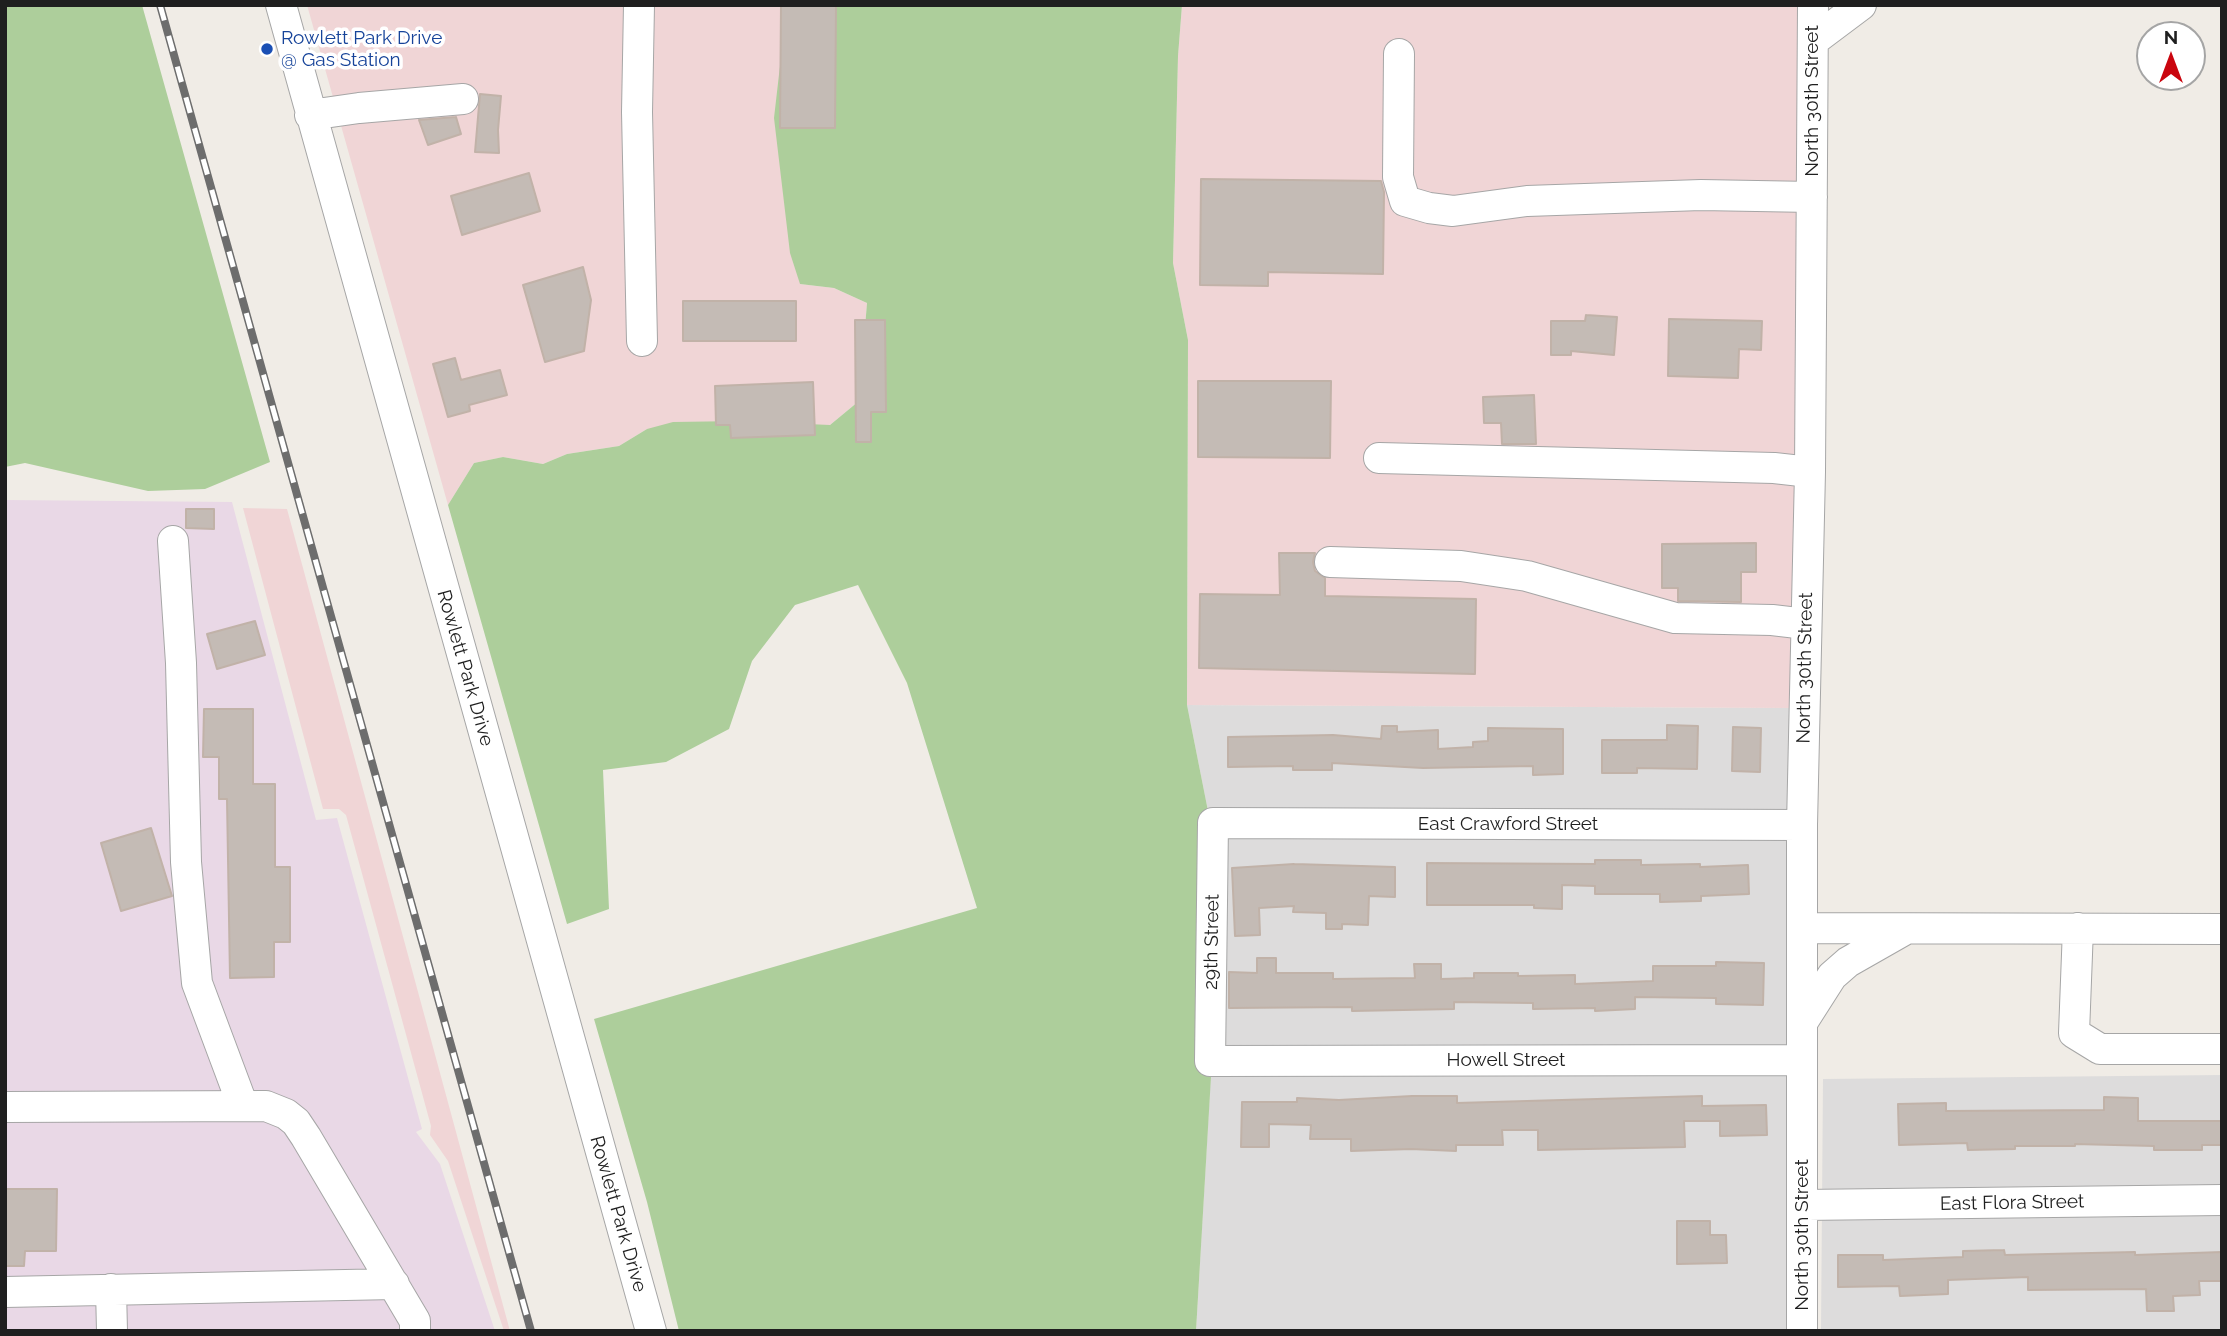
<!DOCTYPE html>
<style>
body{margin:0}
#map{position:relative;width:2227px;height:1336px;overflow:hidden;background:#f0ece6;font-family:Raleway,sans-serif}
canvas{display:block}
.frame{position:absolute;inset:0;border:7px solid #1f1f1f;pointer-events:none}
.north{position:absolute;left:2136px;top:21px;width:70px;height:70px;box-sizing:border-box;background:#fff;border:2px solid #a5a5a5;border-radius:50%;rotate:0deg;font-size:19px;font-weight:700;line-height:28px;text-align:center;color:#1f1f1f}
.north::after{content:'';display:block;margin:auto;width:24px;height:32px;background:#ca050e;clip-path:polygon(50% 0,100% 100%,50% 72%,0 100%)}
</style>
<div id="map">
<canvas width="2227" height="1336"></canvas>
<div class="frame"></div>
<div class="north">N</div>
</div>
<script>
const c = document.querySelector('canvas').getContext('2d');
c.lineJoin = 'round';
function paint(path, color) {
  c.fillStyle = color;
  c.fill(path, 'evenodd');
}
function shape(rows) {
  const path = new Path2D();
  for (const r of rows) {
    path.moveTo(r[0], r[1]);
    for (let i = 2; i < r.length; i += 2) path.lineTo(r[i], r[i + 1]);
  }
  return path;
}
function strokePath(path, color, width, dash) {
  c.strokeStyle = color;
  c.lineWidth = width;
  c.lineCap = dash ? 'butt' : 'round';
  c.setLineDash(dash || []);
  c.stroke(path);
}
function write(font, color, halo, rows, align = 'center') {
  c.font = font + ' Raleway,sans-serif';
  c.lineWidth = 7;
  c.setLineDash([]);
  c.textBaseline = 'middle';
  c.strokeStyle = halo;
  c.fillStyle = color;
  for (const [text, x, y, turn = 0] of rows) {
    c.save();
    c.translate(x, y);
    c.rotate((+turn || 0) * Math.PI / 180);
    c.textAlign = isNaN(turn) ? turn : align;
    if (halo) c.strokeText(text, 0, 0);
    c.fillText(text, 0, 0);
    c.restore();
  }
}
const residential = shape([
 [1187,705,1794,708,1792,813,1208,811],
 [1223,835,1792,836,1792,1048,1221,1049],
 [1211,1072,1792,1072,1792,1331,1196,1331],
 [2222,1075,2222,1331,1821,1331,1823,1079]
]);
const commercial = shape([
 [307,5,787,5,800,284,834,288,867,303,859,401,830,425,647,429,619,446,567,454,543,464,503,457,474,463,448,505],
 [1182,5,1803,5,1794,708,1187,705,1188,340,1173,263,1178,56],
 [243,508,287,509,510,1331,504,1331,448,1161,430,1135,431,1126,346,815,339,809,323,809]
]);
const industrial = shape([
 [5,500,232,502,316,820,337,818,422,1129,416,1132,440,1164,495,1331,5,1331]
]);
const forest = shape([
 [5,5,142,5,270,462,205,489,148,491,25,463,5,467],
 [787,5,1182,5,1178,56,1173,263,1188,340,1187,705,1208,811,1203,812,1200,1072,1211,1072,1211,1077,1196,1331,679,1331,647,1202,594,1019,977,908,907,683,858,585,795,605,752,661,729,729,666,762,603,770,609,909,567,924,448,505,474,463,503,457,543,464,567,454,619,446,647,429,673,422,740,421,830,425,859,401,867,303,834,288,800,284,790,253,774,118]
]);
const building = shape([
 [781,5,836,5,835,128,780,128,781,5],
 [480,94,501,96,498,130,499,153,475,152,480,94],
 [456,117,461,134,428,145,419,120,456,117],
 [529,173,540,211,462,235,451,196,529,173],
 [1201,179,1381,181,1384,192,1383,274,1268,272,1268,286,1200,285,1201,179],
 [583,267,591,300,584,351,545,362,523,285,583,267],
 [683,301,796,301,796,341,683,341,683,301],
 [1586,315,1617,317,1614,355,1571,351,1571,355,1551,355,1551,321,1585,321,1586,315],
 [1669,319,1762,321,1761,350,1739,349,1738,378,1668,376,1669,319],
 [855,320,885,320,886,412,871,412,871,442,856,442,855,320],
 [455,358,461,380,500,370,507,395,469,405,470,411,448,417,433,364,455,358],
 [1198,381,1331,381,1330,458,1198,457,1198,381],
 [813,382,815,435,731,438,730,425,716,425,715,386,813,382],
 [1534,395,1536,444,1502,444,1501,423,1484,423,1483,397,1534,395],
 [186,509,214,509,214,529,186,528,186,509],
 [1756,543,1756,572,1741,572,1741,602,1678,601,1678,588,1662,588,1662,544,1756,543],
 [1279,553,1315,553,1313,562,1315,571,1325,578,1325,596,1476,599,1475,674,1199,668,1200,594,1280,595,1279,553],
 [255,621,265,655,217,669,207,634,255,621],
 [204,709,253,709,253,784,275,784,275,867,290,867,290,942,274,942,274,977,230,978,227,799,219,799,219,757,203,757,204,709],
 [1667,725,1698,726,1697,769,1637,768,1637,773,1602,773,1602,740,1667,740,1667,725],
 [1382,726,1397,726,1397,732,1438,730,1438,749,1473,747,1473,742,1488,741,1488,728,1563,729,1563,774,1533,775,1533,766,1423,768,1332,763,1332,770,1293,770,1293,766,1228,767,1228,737,1333,735,1381,739,1382,726],
 [1733,727,1761,728,1760,772,1732,771,1733,727],
 [151,828,172,896,121,911,101,843,151,828],
 [1595,860,1641,860,1641,865,1700,864,1700,867,1748,865,1749,894,1701,896,1701,901,1660,902,1660,894,1595,894,1595,886,1562,885,1562,909,1534,908,1534,905,1427,905,1427,863,1595,864,1595,860],
 [1294,864,1395,867,1395,897,1369,896,1368,925,1342,924,1342,929,1326,929,1326,913,1293,912,1294,906,1259,908,1260,935,1235,936,1232,868,1294,864],
 [1257,958,1276,958,1276,973,1333,973,1333,979,1415,978,1414,964,1441,964,1441,979,1474,978,1474,973,1518,973,1518,976,1575,975,1575,984,1653,981,1653,966,1716,966,1716,962,1764,963,1763,1005,1716,1004,1716,998,1635,997,1635,1009,1595,1011,1595,1008,1533,1009,1533,1003,1454,1002,1454,1009,1352,1011,1352,1007,1229,1008,1229,972,1257,973,1257,958],
 [1412,1096,1457,1096,1457,1103,1702,1096,1702,1106,1766,1105,1767,1135,1720,1136,1720,1121,1684,1121,1685,1147,1538,1150,1538,1130,1502,1130,1503,1145,1456,1145,1456,1151,1411,1149,1351,1151,1351,1139,1310,1139,1311,1125,1269,1124,1269,1147,1241,1147,1242,1102,1297,1102,1297,1098,1339,1100,1412,1096],
 [2104,1097,2138,1098,2138,1121,2222,1121,2222,1145,2202,1145,2202,1150,2154,1150,2154,1146,2075,1144,2075,1146,2015,1146,2015,1149,1968,1150,1967,1143,1899,1145,1898,1104,1946,1103,1946,1111,2104,1110,2104,1097],
 [5,1189,57,1189,56,1251,25,1251,24,1266,5,1266,5,1189],
 [1677,1221,1710,1221,1710,1235,1726,1235,1727,1263,1677,1264,1677,1221],
 [2004,1250,2005,1255,2135,1252,2135,1255,2222,1252,2222,1281,2199,1281,2200,1295,2173,1296,2174,1311,2147,1311,2146,1289,2028,1290,2028,1277,1948,1280,1948,1294,1900,1296,1899,1286,1838,1287,1838,1255,1883,1255,1883,1260,1963,1257,1963,1251,2004,1250]
]);
const minor = shape([
 [281,5,651,1331],
 [639,5,637,112,642,341],
 [1813,41,1861,5],
 [1399,54,1398,177,1405,201,1429,208,1453,211,1527,201,1701,195,1812,197],
 [310,115,359,108,463,99],
 [1379,458,1774,468,1810,472],
 [173,541,181,663,186,862,197,983,243,1106],
 [1330,562,1461,566,1527,576,1675,618,1772,620,1806,624],
 [1802,825,1213,823,1210,1061,1802,1060],
 [1802,928,2222,929],
 [2078,928,2074,1033,2100,1049,2222,1049],
 [1802,1023,1832,976,1848,962,1906,929],
 [5,1107,266,1106,286,1114,296,1122,306,1137,415,1321,415,1331],
 [1802,1205,2222,1200],
 [111,1289,112,1331],
 [5,1292,394,1284],
 [1802,1331,1802,825,1810,472,1813,5]
]);
const rail = shape([
 [160,5,531,1331]
]);
const markers = [
 [267,49,7,"#1a4fb4"]
];
const transitNames = [
 ["Rowlett Park Drive",281,38],
 ["@ Gas Station",281,60]
];
const streetNames = [
 ["North 30th Street",1812,101,-90],
 ["Rowlett Park Drive",465,668,74],
 ["North 30th Street",1805,668,-89],
 ["East Crawford Street",1508,824],
 ["29th Street",1212,942,-89],
 ["Howell Street",1506,1060],
 ["East Flora Street",2012,1203,-1],
 ["Rowlett Park Drive",618,1214,74],
 ["North 30th Street",1802,1235,-90]
];
paint(residential, '#dddcdc');
paint(commercial, '#f0d5d6');
paint(industrial, '#e9d8e6');
paint(forest, '#adce9b');
paint(building, '#c4bbb5');
strokePath(building, '#c1b2a8', 2);
strokePath(minor, '#a6a6a6', 32);
strokePath(minor, '#fff', 30);
strokePath(rail, '#6d6d6d', 8);
strokePath(rail, '#fff', 5, [16]);
for (const [x, y, r, color] of markers) {
  const dot = new Path2D();
  dot.arc(x, y, r, 0, 2 * Math.PI);
  c.fillStyle = color;
  c.fill(dot);
  strokePath(dot, '#fff', 2.5);
}
write('19px', '#164399', '#fff', transitNames, 'left');
write('19px', '#1f1f1f', '#fff', streetNames);
</script>
